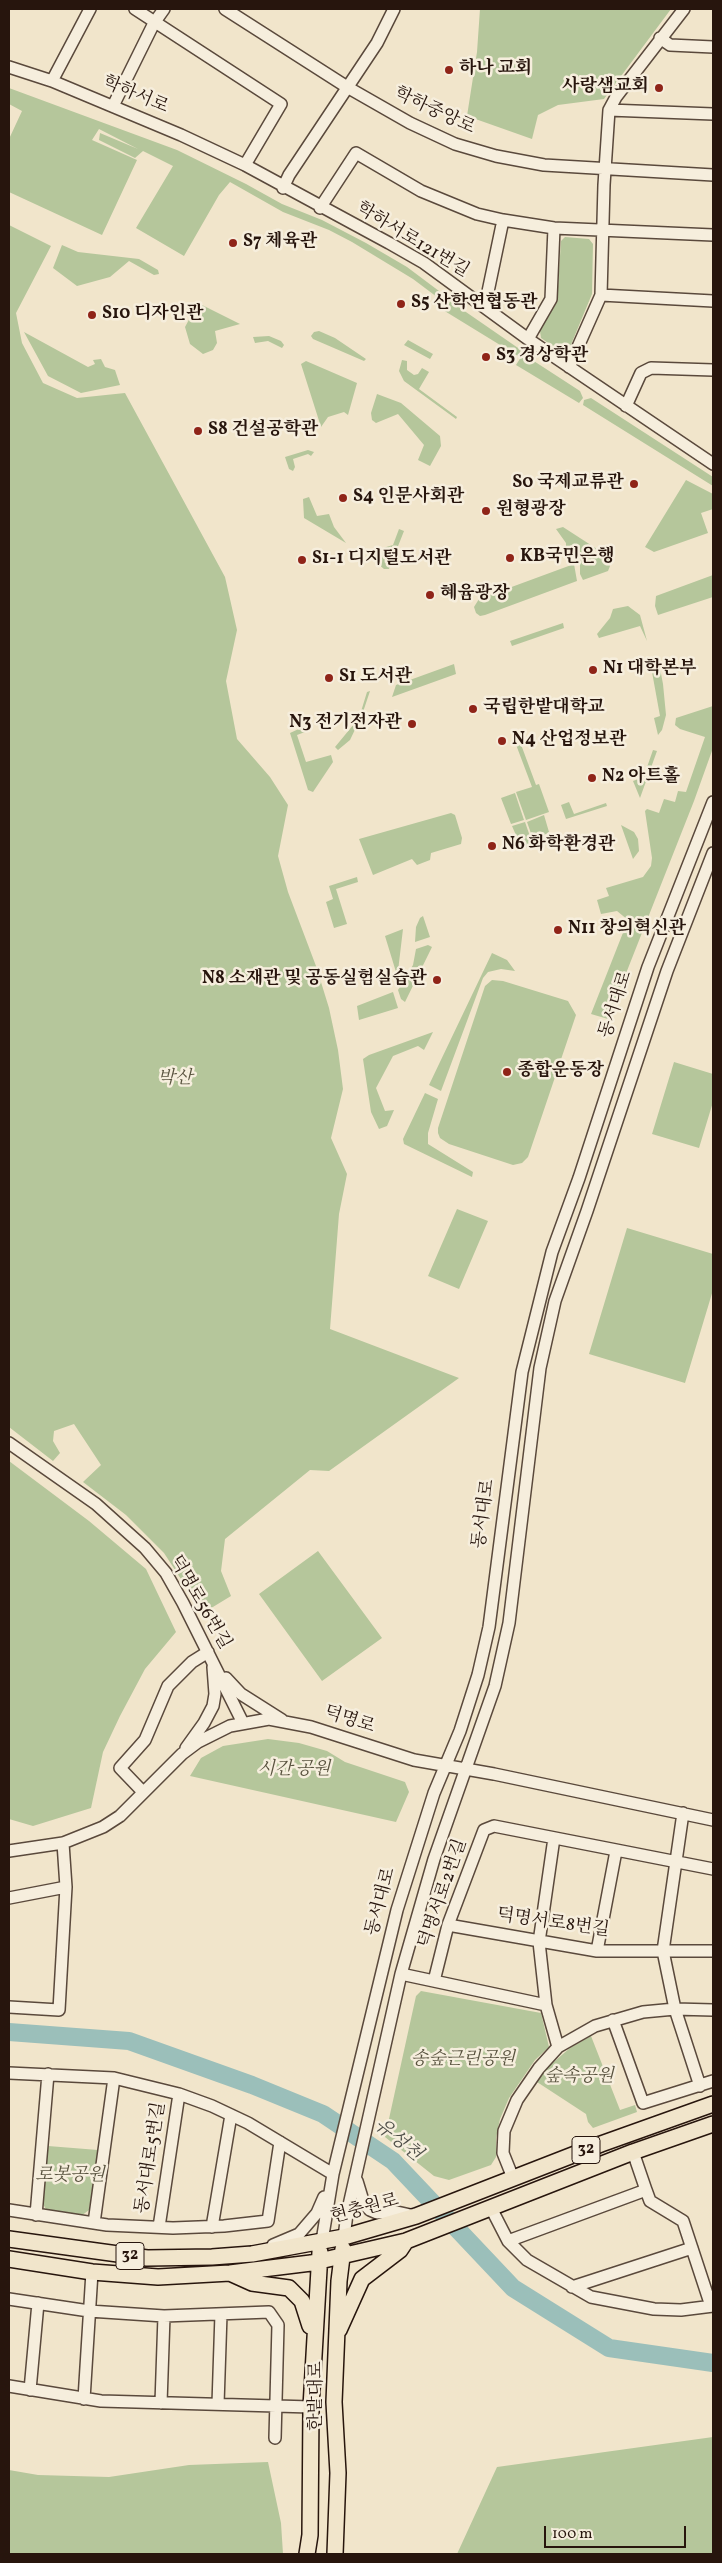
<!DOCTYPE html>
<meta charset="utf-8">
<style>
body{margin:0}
#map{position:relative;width:722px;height:2563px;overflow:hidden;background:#f1e5cb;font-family:Vollkorn,serif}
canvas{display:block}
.frame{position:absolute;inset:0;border:10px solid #27150d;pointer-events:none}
.scale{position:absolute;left:544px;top:2526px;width:142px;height:22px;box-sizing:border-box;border:2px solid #27150d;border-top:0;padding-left:6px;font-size:15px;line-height:18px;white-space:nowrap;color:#27150d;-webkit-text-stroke:4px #f6eedd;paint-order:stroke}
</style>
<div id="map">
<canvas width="722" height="2563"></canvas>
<div class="frame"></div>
<div class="scale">100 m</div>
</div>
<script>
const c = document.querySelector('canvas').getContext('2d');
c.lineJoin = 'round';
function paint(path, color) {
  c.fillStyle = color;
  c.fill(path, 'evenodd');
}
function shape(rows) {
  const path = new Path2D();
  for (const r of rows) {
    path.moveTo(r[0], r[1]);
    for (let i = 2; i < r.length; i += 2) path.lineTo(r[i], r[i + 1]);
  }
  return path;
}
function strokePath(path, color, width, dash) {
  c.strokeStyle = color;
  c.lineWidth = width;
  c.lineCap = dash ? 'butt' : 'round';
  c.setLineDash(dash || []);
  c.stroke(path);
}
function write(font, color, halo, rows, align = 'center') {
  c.font = font + ' Vollkorn,"Noto Serif KR",serif';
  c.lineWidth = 5;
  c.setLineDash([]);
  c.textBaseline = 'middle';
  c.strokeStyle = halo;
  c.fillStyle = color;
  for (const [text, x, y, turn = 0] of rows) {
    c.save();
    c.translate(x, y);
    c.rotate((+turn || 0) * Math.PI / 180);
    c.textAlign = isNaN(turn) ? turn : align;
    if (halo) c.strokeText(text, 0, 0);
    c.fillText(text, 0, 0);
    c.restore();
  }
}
const green = shape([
 [480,9,671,9,604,99,558,105,538,115,532,139,467,116,477,52],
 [9,88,177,150,246,184,282,204,322,220,366,243,407,267,447,297,441,300,413,279,352,242,329,230,283,212,230,182,219,195,184,256,136,228,173,166,143,151,135,158,99,140,100,133,138,149,99,129,92,140,137,160,102,235,9,192,9,139,22,111,9,104],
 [9,225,51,246,16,313,22,343,43,383,77,398,125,393,225,577,237,630,226,681,237,739,270,777,288,805,278,856,288,892,316,966,329,1008,338,1050,343,1089,331,1138,347,1174,339,1214,330,1329,459,1378,329,1471,310,1470,225,1539,221,1571,231,1596,203,1613,164,1553,126,1515,83,1482,101,1465,74,1424,54,1431,53,1441,60,1453,53,1461,9,1427],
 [565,237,589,239,593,244,592,294,570,347,565,352,561,352,541,338,540,331,557,302,561,241],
 [62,245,78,252,139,259,158,270,159,274,154,275,129,261,110,277,77,286,53,268],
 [450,301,521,350,518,356,443,310],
 [198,303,240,324,215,331,217,343,213,350,203,354,190,344,185,327],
 [319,331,335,338,366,359,364,361,313,339,311,336,314,332],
 [24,332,88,367,95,364,93,360,101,359,105,367,115,370,120,385,81,393,48,376],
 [269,336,281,341,284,345,282,348,268,341,255,343,253,337],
 [408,340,433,354,430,359,404,345],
 [523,354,580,391,583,398,579,403,516,365],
 [402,360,407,361,407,370,414,375,418,374,422,368,429,372,419,389,457,417,456,419,404,381,399,371],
 [306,361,357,383,348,415,344,412,328,417,321,427,301,364],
 [377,394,401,403,440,436,441,446,430,466,418,460,424,445,398,414,376,423,372,420,371,413],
 [591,398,713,477,713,486,583,405,584,400],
 [308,450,314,452,311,456,308,454,293,459,295,467,293,471,289,469,285,457],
 [686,480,713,494,713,509,701,513,708,533,654,552,645,547],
 [309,497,317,516,329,514,334,527,346,543,304,518,303,499],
 [563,527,597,549,573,557,566,556,566,543,556,529],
 [399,529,404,531,389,569,384,569,370,557,373,551,393,545],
 [601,550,608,555,610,566,608,571,583,580,580,574,580,558],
 [574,564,577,581,485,615,480,616,476,613,474,607,479,599],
 [713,575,713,597,658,615,655,606,656,596],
 [628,606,640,615,647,641,640,626,599,638,597,634,610,618,613,609],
 [563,623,564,628,512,646,510,641],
 [655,657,658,658,663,684,666,715,662,730,658,735,654,718,660,716,650,661],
 [454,664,456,674,392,697,396,685],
 [370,691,362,715,350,740,338,750,335,747,359,718,367,692],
 [713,706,713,748,694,801,608,1019,591,1014,628,920,617,911,601,914,597,900,609,896,606,888,643,877,651,866,652,858,645,811,647,809,659,813,664,799,675,802,678,791,686,792,705,737,680,729,675,725,676,718],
 [303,727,305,732,297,735,306,762,331,755,333,762,313,792,308,790,290,733],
 [516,731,536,785,539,784,549,812,526,820,516,792,532,787,512,734],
 [653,750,657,751,640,798,633,781,641,778,640,771,646,770],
 [515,793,524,820,511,824,501,798],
 [569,802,574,814,606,803,607,806,566,819,561,805],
 [451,813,455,815,462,838,461,844,431,853,430,860,417,865,412,859,373,875,359,839],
 [544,815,549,832,534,842,527,822],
 [525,822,533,845,522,849,512,826],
 [621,825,634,832,638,839,639,851,633,859],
 [357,877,358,882,336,889,347,924,334,928,326,902,333,899,329,886],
 [423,916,430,937,415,942,416,927,420,918],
 [403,929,398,971,396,972,385,936],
 [428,945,432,947,405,1002,401,999,398,990,413,965,416,949],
 [492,953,507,960,515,971,501,969,488,972,483,978,441,1091,429,1085],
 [492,980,503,981,568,1001,576,1015,528,1157,522,1163,513,1165,449,1144,440,1138,438,1133,438,1128,485,986],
 [393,992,398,1008,359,1020,357,1006],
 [433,1032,424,1050,418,1046,393,1056,376,1088,385,1111,394,1110,387,1126,379,1129,371,1112,363,1059,369,1055],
 [674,1062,713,1074,713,1102,699,1148,652,1134],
 [425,1093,438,1099,428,1133,428,1144,473,1172,472,1177,404,1144,403,1139],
 [457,1209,488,1221,459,1289,428,1276],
 [627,1228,713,1254,713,1290,685,1383,589,1354],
 [9,1461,89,1521,146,1569,176,1632,145,1669,120,1716,103,1752,91,1808,33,1826,9,1819],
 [318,1551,382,1638,322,1681,259,1594],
 [268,1739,299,1743,327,1751,345,1762,405,1782,409,1792,396,1822,190,1776,201,1758,223,1746],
 [421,1991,541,2013,549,2047,535,2060,509,2098,500,2119,496,2138,496,2157,491,2165,449,2180,434,2176,385,2137,416,1996],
 [591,2036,620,2110,635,2105,637,2112,593,2128,588,2122,586,2114,537,2082,549,2066,570,2048],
 [48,2146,98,2150,89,2210,81,2216,47,2211,43,2204],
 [713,2437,713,2554,457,2554,497,2467],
 [268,2462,281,2523,283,2554,9,2554,9,2470,38,2475,109,2477,189,2465]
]);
const river = shape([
 [9,2032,129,2041,252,2085,323,2114,393,2161,513,2288,609,2348,713,2363]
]);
const minor = shape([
 [135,9,281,104,245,165],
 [225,9,347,87,410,123,455,144,496,156,544,165,713,175],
 [660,38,670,45,713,47],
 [9,67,52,81,181,135,245,165,389,243,424,263,528,339,713,464],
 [52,81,90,9],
 [113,106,154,23,164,9],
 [609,110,713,114],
 [283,188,289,175,377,43,394,9],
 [320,208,356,153,421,191,477,214,503,220,554,228,713,235],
 [601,295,713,301],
 [485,306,503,220],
 [528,339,551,299,554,228],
 [569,367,601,295,604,185,609,110,616,97,684,9],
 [626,406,641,373,651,368,713,370],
 [9,1443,96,1504,145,1548,166,1573,183,1603,243,1723],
 [226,1678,241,1694,282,1720],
 [186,1748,204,1723,213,1706,215,1694,213,1667],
 [143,1792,120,1768,145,1740,168,1686,192,1662,208,1652],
 [683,1813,663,1951,675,2009,700,2086],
 [554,1838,539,1942,546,2005,558,2047],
 [9,1851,63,1843,103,1827,120,1816,182,1754,198,1742,230,1726,269,1719,311,1727,414,1760,494,1774,713,1820],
 [9,1898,66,1887],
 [448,1925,597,1951,713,1951],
 [597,1951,616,1851],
 [401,1974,546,2005],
 [434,1981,448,1925,484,1830,494,1826,713,1869],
 [9,2007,59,2010,66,1887,63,1843],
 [613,2020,643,2103,713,2081],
 [9,2073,114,2078,179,2094,212,2106,248,2123,333,2174],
 [633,2152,646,2190],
 [513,2178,503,2153,504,2131,517,2100,539,2068,558,2047,595,2026,643,2012,675,2009,713,2010],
 [357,2181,364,2204,370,2210,377,2213,397,2212,415,2216],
 [491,2208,508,2241,527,2260,591,2297,654,2309,681,2310,713,2306],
 [9,2210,107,2225,173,2228,224,2226,268,2221,280,2142],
 [36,2215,48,2074],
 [94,2223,114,2078],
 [159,2227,179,2094],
 [212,2227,231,2115],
 [344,2237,347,2214,401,1974,434,1859,495,1686,509,1623,540,1368,555,1301,587,1211,667,971,713,853],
 [322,2241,333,2174,397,1910,434,1793,460,1731,478,1675,489,1627,522,1372,552,1252,579,1178,648,967,713,802],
 [508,2241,646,2190,650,2201,683,2221,711,2306],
 [273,2245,299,2234,317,2213,324,2197],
 [572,2287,692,2248],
 [9,2299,89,2311,164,2316,269,2312,278,2325,275,2438],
 [9,2386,101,2401,311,2407],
 [30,2390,38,2303],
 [84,2399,92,2272],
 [161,2403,164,2316],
 [218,2404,221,2314]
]);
const major = shape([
 [9,2239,147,2258,212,2257,252,2254,344,2237,416,2216,601,2144,713,2104],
 [9,2259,92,2272,158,2277,230,2273,311,2263,406,2241,633,2152,713,2124],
 [232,2274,252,2283,289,2288,302,2301,310,2326],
 [339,2330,362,2279,400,2250,406,2241],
 [307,2554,310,2535,311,2407,320,2252],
 [335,2554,338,2473,334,2402,339,2281,343,2249]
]);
const markers = [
 [449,70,5,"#8f2418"],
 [659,88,5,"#8f2418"],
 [233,243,5,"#8f2418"],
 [401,304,5,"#8f2418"],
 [92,315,5,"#8f2418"],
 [486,357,5,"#8f2418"],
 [198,431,5,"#8f2418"],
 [634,484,5,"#8f2418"],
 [343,498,5,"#8f2418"],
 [486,511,5,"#8f2418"],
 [510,558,5,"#8f2418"],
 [302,560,5,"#8f2418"],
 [430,595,5,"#8f2418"],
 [593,670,5,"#8f2418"],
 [329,678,5,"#8f2418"],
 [473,709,5,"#8f2418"],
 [412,724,5,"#8f2418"],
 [502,741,5,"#8f2418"],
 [592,778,5,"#8f2418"],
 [492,846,5,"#8f2418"],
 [558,930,5,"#8f2418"],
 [437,980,5,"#8f2418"],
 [507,1072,5,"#8f2418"]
];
const shields = [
 [586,2150,28],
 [130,2256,28]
];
const shieldNames = [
 ["32",586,2150],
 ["32",130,2256]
];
const poiNames = [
 ["하나 교회",459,70],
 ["사랑샘교회",649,88,"right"],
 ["S7 체육관",243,243],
 ["S5 산학연협동관",411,304],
 ["S10 디자인관",102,315],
 ["S3 경상학관",496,357],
 ["S8 건설공학관",208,431],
 ["S0 국제교류관",624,484,"right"],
 ["S4 인문사회관",353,498],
 ["원형광장",496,511],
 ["KB국민은행",520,558],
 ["S1-1 디지털도서관",312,560],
 ["혜윰광장",440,595],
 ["N1 대학본부",603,670],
 ["S1 도서관",339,678],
 ["국립한밭대학교",483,709],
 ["N3 전기전자관",402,724,"right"],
 ["N4 산업정보관",512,741],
 ["N2 아트홀",602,778],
 ["N6 화학환경관",502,846],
 ["N11 창의혁신관",568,930],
 ["N8 소재관 및 공동실험실습관",427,980,"right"],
 ["종합운동장",517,1072]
];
const streetNames = [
 ["학하서로",135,96,23],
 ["학하중앙로",434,112,25],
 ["학하서로121번길",412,241,31],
 ["동서대로",617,1005,-72],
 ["동서대로",485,1514,-82],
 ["덕명로56번길",199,1603,60],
 ["덕명로",349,1721,18],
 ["덕명서로2번길",444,1894,-71],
 ["동서대로",382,1902,-75],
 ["덕명서로8번길",553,1924,8],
 ["동서대로5번길",152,2158,-81],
 ["현충원로",365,2210,-15],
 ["한밭대로",318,2396,-90]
];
const parkNames = [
 ["박산",175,1080],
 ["시간 공원",294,1771],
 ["송숲근린공원",463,2061],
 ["숲속공원",579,2078],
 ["로봇공원",70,2177]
];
const waterNames = [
 ["유성천",397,2141,39]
];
paint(green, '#b5c69b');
strokePath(river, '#9bbfba', 18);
strokePath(minor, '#5a493c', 14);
strokePath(major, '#27150d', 18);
strokePath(minor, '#f6eedd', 11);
strokePath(major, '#f1e5cb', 15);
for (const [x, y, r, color] of markers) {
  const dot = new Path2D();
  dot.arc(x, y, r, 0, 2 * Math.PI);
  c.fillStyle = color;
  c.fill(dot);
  strokePath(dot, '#f6eedd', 2);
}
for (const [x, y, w] of shields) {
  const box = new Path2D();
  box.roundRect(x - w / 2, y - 13.5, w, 27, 4);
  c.fillStyle = '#f6eedd';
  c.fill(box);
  strokePath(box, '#27150d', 1);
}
write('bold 16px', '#27150d', null, shieldNames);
write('bold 18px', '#27150d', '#f6eedd', poiNames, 'left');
write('18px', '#27150d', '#f6eedd', streetNames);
write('italic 18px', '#59533f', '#f6eedd', parkNames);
write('italic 19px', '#50504a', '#f6eedd', waterNames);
</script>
